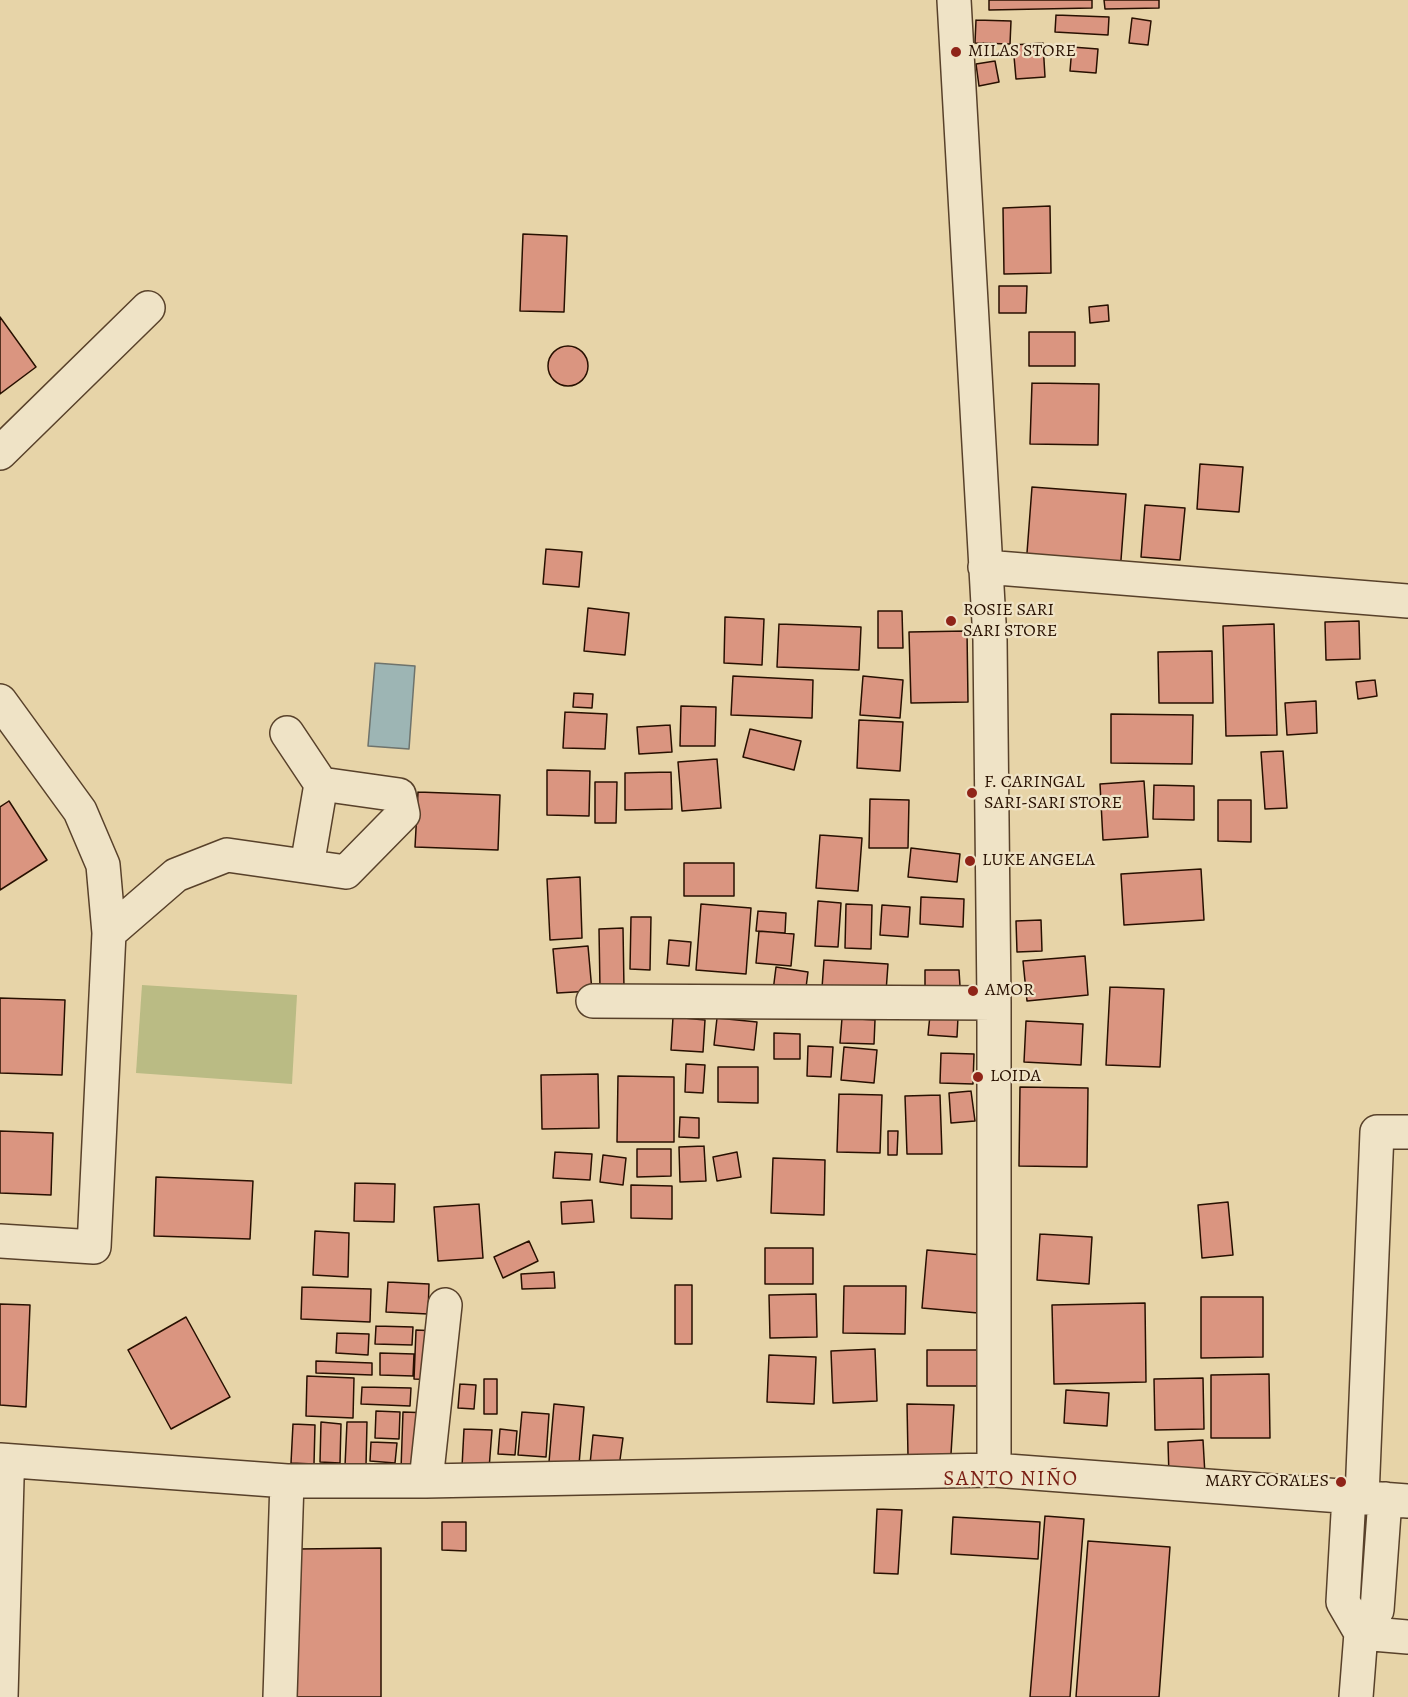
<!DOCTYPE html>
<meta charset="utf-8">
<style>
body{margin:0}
canvas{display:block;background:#e7d4a8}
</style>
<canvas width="1408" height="1697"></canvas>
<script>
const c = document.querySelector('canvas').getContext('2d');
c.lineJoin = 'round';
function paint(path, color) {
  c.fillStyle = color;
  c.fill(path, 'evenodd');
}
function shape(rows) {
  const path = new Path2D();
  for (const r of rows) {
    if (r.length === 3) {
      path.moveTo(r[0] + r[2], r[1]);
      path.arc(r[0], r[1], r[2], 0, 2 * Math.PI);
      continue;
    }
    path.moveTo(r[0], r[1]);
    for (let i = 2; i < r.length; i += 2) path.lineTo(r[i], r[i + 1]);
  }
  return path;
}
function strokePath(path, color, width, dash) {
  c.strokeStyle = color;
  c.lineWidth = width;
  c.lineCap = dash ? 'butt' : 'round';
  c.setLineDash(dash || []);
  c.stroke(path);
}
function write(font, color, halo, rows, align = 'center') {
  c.font = font + ' Alegreya,serif';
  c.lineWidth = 4.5;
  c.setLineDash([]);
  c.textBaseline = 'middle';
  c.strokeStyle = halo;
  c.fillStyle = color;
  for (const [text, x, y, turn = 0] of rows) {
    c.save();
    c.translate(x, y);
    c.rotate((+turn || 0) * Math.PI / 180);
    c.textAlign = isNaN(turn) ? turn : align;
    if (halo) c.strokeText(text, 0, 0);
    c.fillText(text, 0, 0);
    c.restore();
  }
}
const green = shape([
 [142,985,297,995,292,1084,136,1073]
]);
const water = shape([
 [375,663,415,666,409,749,368,746,375,663]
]);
const building = shape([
 [989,0,1092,0,1092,8,989,10,989,0],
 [1104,0,1159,0,1159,8,1105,9,1104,0],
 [1056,15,1109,17,1108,35,1055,32,1056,15],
 [1132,18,1151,21,1148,45,1129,43,1132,18],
 [976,20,1011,21,1010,44,975,43,976,20],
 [1043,43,1045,77,1016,79,1013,45,1043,43],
 [1072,47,1098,49,1096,73,1070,71,1072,47],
 [995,61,999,82,979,86,976,64,995,61],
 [1050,206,1051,273,1004,274,1003,208,1050,206],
 [523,234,567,236,564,312,520,311,523,234],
 [999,286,1027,286,1026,313,999,313,999,286],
 [1108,305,1109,321,1090,323,1089,307,1108,305],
 [0,317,36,367,0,394,0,317],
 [1029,332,1075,332,1075,366,1029,366,1029,332],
 [568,366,20],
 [1032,383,1099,384,1098,445,1030,444,1032,383],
 [1200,464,1243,467,1239,512,1197,509,1200,464],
 [1032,487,1126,494,1120,573,1026,566,1032,487],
 [1145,505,1185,508,1180,560,1141,557,1145,505],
 [546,549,582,552,579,587,543,584,546,549],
 [588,608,629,613,625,655,584,651,588,608],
 [878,611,902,611,903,648,878,648,878,611],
 [725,617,764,619,762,665,724,663,725,617],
 [1359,621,1360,659,1326,660,1325,622,1359,621],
 [779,624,861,627,859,670,777,667,779,624],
 [1274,624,1277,735,1226,736,1223,626,1274,624],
 [967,631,968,702,911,703,909,632,967,631],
 [1212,651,1213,703,1159,703,1158,652,1212,651],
 [733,676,813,680,812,718,731,715,733,676],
 [863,676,903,680,900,718,860,715,863,676],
 [1375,680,1377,696,1358,699,1356,682,1375,680],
 [574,693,593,694,592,708,573,707,574,693],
 [1316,701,1317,733,1287,735,1285,703,1316,701],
 [681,706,716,707,715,746,680,746,681,706],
 [565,712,607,714,605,749,563,748,565,712],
 [1111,714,1193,715,1192,764,1111,763,1111,714],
 [859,720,903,722,900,771,857,768,859,720],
 [670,725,672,752,639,754,637,727,670,725],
 [750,729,801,741,794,770,743,757,750,729],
 [1283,751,1287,808,1265,809,1261,752,1283,751],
 [717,759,721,808,682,811,678,762,717,759],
 [547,770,590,771,589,816,547,815,547,770],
 [671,772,672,809,625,810,625,773,671,772],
 [1144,781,1148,837,1103,840,1100,784,1144,781],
 [595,782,617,782,616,823,595,823,595,782],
 [1154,785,1194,786,1194,820,1153,819,1154,785],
 [418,792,500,795,498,850,415,847,418,792],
 [870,799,909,800,908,848,869,848,870,799],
 [1218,800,1251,800,1251,842,1218,841,1218,800],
 [9,801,47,860,0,890,0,807,9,801],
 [820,835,862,838,858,891,816,888,820,835],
 [911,848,960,854,957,882,908,877,911,848],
 [684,863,734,863,734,896,684,896,684,863],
 [1201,869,1204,920,1124,925,1121,874,1201,869],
 [580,877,582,938,550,940,547,879,580,877],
 [921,897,964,899,963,927,920,924,921,897],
 [818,901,841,903,838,947,815,946,818,901],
 [701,904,751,908,746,974,696,970,701,904],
 [846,904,872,905,871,949,845,948,846,904],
 [882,905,910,907,908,937,880,935,882,905],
 [758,911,786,913,785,933,756,931,758,911],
 [631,917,651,917,650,970,630,969,631,917],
 [1041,920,1042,951,1017,952,1016,921,1041,920],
 [623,928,624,989,600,990,599,929,623,928],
 [759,931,794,934,791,966,756,963,759,931],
 [669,940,691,942,689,966,667,964,669,940],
 [588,946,592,991,557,993,553,949,588,946],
 [1085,956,1088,995,1027,1001,1023,961,1085,956],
 [824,960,888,964,886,992,822,988,824,960],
 [776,967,808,972,804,1003,772,999,776,967],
 [925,970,959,970,960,986,925,986,925,970],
 [1110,987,1164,989,1160,1067,1106,1065,1110,987],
 [0,998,65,1000,62,1075,0,1073,0,998],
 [930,1015,958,1017,957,1037,928,1035,930,1015],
 [673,1017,705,1020,703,1052,671,1050,673,1017],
 [717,1018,757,1022,754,1050,714,1045,717,1018],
 [842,1018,875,1020,874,1044,840,1043,842,1018],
 [1026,1021,1083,1024,1081,1065,1024,1062,1026,1021],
 [774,1033,800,1034,800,1059,774,1059,774,1033],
 [808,1046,833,1047,831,1077,807,1076,808,1046],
 [844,1047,877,1050,874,1083,841,1080,844,1047],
 [941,1053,974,1054,973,1084,940,1083,941,1053],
 [686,1064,705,1065,703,1093,685,1092,686,1064],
 [718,1067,758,1067,758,1103,718,1102,718,1067],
 [598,1074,599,1128,542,1129,541,1075,598,1074],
 [618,1076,674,1077,674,1142,617,1142,618,1076],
 [1020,1087,1088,1088,1087,1167,1019,1166,1020,1087],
 [971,1091,975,1121,951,1123,949,1093,971,1091],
 [839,1094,882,1095,880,1153,837,1152,839,1094],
 [940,1095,942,1154,907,1154,905,1096,940,1095],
 [680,1117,699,1118,699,1138,679,1137,680,1117],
 [0,1131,53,1133,51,1195,0,1193,0,1131],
 [888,1131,898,1131,897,1155,888,1155,888,1131],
 [704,1146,706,1181,680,1182,679,1147,704,1146],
 [637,1149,671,1149,671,1176,637,1177,637,1149],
 [555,1152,592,1154,590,1180,553,1178,555,1152],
 [737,1152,741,1177,717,1181,713,1157,737,1152],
 [603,1155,626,1158,623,1185,600,1182,603,1155],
 [773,1158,825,1160,824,1215,771,1213,773,1158],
 [156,1177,253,1181,250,1239,154,1236,156,1177],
 [355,1183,395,1184,394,1222,354,1221,355,1183],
 [631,1185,672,1186,672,1219,631,1218,631,1185],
 [592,1200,594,1222,562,1224,561,1202,592,1200],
 [1228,1202,1233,1255,1202,1258,1198,1205,1228,1202],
 [479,1204,483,1258,438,1261,434,1207,479,1204],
 [315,1231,349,1233,348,1277,313,1275,315,1231],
 [1040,1234,1092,1237,1089,1284,1037,1280,1040,1234],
 [529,1241,538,1261,503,1278,494,1257,529,1241],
 [765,1248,813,1248,813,1284,765,1284,765,1248],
 [927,1250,982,1255,978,1313,922,1308,927,1250],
 [554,1272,555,1288,522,1289,521,1274,554,1272],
 [388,1282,429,1284,428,1314,386,1312,388,1282],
 [675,1285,692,1285,692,1344,675,1344,675,1285],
 [844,1286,906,1286,905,1334,843,1333,844,1286],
 [302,1287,371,1289,370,1322,301,1319,302,1287],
 [816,1294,817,1337,770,1338,769,1295,816,1294],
 [1201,1297,1263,1297,1263,1357,1201,1358,1201,1297],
 [1145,1303,1146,1382,1054,1384,1052,1305,1145,1303],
 [0,1304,30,1305,26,1407,0,1405,0,1304],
 [186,1317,230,1397,171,1429,128,1350,186,1317],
 [376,1326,413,1327,412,1345,375,1344,376,1326],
 [416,1330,438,1331,437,1380,414,1379,416,1330],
 [337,1333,369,1334,368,1355,336,1353,337,1333],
 [875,1349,877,1401,833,1403,831,1351,875,1349],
 [927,1350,978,1350,977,1386,927,1386,927,1350],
 [380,1353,414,1354,413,1376,380,1375,380,1353],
 [769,1355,816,1357,814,1404,767,1402,769,1355],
 [316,1361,372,1363,372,1375,316,1373,316,1361],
 [1269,1374,1270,1438,1211,1438,1211,1375,1269,1374],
 [307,1376,354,1378,353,1418,306,1416,307,1376],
 [1203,1378,1204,1429,1155,1430,1154,1379,1203,1378],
 [484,1379,497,1379,497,1414,484,1414,484,1379],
 [460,1384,476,1385,474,1409,458,1408,460,1384],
 [362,1387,411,1388,410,1406,361,1404,362,1387],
 [1066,1390,1109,1393,1107,1426,1064,1423,1066,1390],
 [554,1404,584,1407,579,1464,549,1462,554,1404],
 [907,1404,954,1405,951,1454,908,1456,907,1404],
 [376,1411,400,1412,399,1439,375,1438,376,1411],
 [403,1412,431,1413,430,1470,401,1469,403,1412],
 [522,1412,549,1414,546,1457,518,1455,522,1412],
 [321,1422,341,1424,340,1463,320,1462,321,1422],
 [347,1422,367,1422,366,1466,345,1466,347,1422],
 [293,1424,315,1425,314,1464,291,1463,293,1424],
 [464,1429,492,1430,489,1469,462,1467,464,1429],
 [500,1429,517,1431,515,1455,498,1454,500,1429],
 [593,1435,623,1438,619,1467,590,1464,593,1435],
 [1203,1440,1205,1475,1169,1477,1168,1442,1203,1440],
 [371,1442,397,1443,395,1463,370,1461,371,1442],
 [877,1509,902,1510,898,1574,874,1573,877,1509],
 [1045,1516,1084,1519,1070,1697,1030,1697,1045,1516],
 [953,1517,1040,1522,1038,1559,951,1554,953,1517],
 [442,1522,466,1522,466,1551,442,1550,442,1522],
 [1088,1541,1170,1547,1159,1697,1076,1697,1088,1541],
 [381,1548,381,1697,297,1697,298,1549,381,1548]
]);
const minor = shape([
 [954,0,990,640,994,1003,994,1470],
 [0,453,148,308],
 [985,567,1408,601],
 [0,701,80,811,103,865,109,933,94,1247,0,1241],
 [287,733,321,784,307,866],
 [109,933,176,875,227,855,346,872,403,814,399,795,321,784],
 [593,1001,994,1003],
 [0,1460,287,1481,426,1481,994,1470,1408,1501],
 [426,1481,445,1305],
 [1349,1496,1343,1602,1361,1633],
 [1362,1497,1377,1132,1408,1132],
 [1361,1633,1408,1637],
 [1,1697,7,1479,9,1461],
 [280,1697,287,1481],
 [1356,1697,1361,1633,1377,1610,1385,1499]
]);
const markers = [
 [956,52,6,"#8f2418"],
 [951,621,6,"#8f2418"],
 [972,793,6,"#8f2418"],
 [970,861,6,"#8f2418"],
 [973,991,6,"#8f2418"],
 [978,1077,6,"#8f2418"],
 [1341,1482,6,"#8f2418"]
];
const poiNames = [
 ["MILAS STORE",968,52],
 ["ROSIE SARI",963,611],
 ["SARI STORE",963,632],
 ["F. CARINGAL",984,783],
 ["SARI-SARI STORE",984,804],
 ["LUKE ANGELA",982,861],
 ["AMOR",985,991],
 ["LOIDA",990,1077],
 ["MARY CORALES",1329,1482,"right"]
];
const quarterNames = [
 ["SANTO NIÑO",1011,1480]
];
paint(green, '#babb84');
paint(water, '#9db5b4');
strokePath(water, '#6e736c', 1.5);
paint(building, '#da9580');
strokePath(building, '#281000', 1.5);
strokePath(minor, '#58412a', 36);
strokePath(minor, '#efe3c6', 33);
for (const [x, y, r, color] of markers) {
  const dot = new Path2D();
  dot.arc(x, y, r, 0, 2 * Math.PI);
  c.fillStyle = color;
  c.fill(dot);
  strokePath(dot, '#efe3c6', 2);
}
write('18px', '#281000', '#efe3c6', poiNames, 'left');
c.letterSpacing = '1.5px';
write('21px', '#7a1f14', '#efe3c6', quarterNames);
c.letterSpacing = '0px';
</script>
